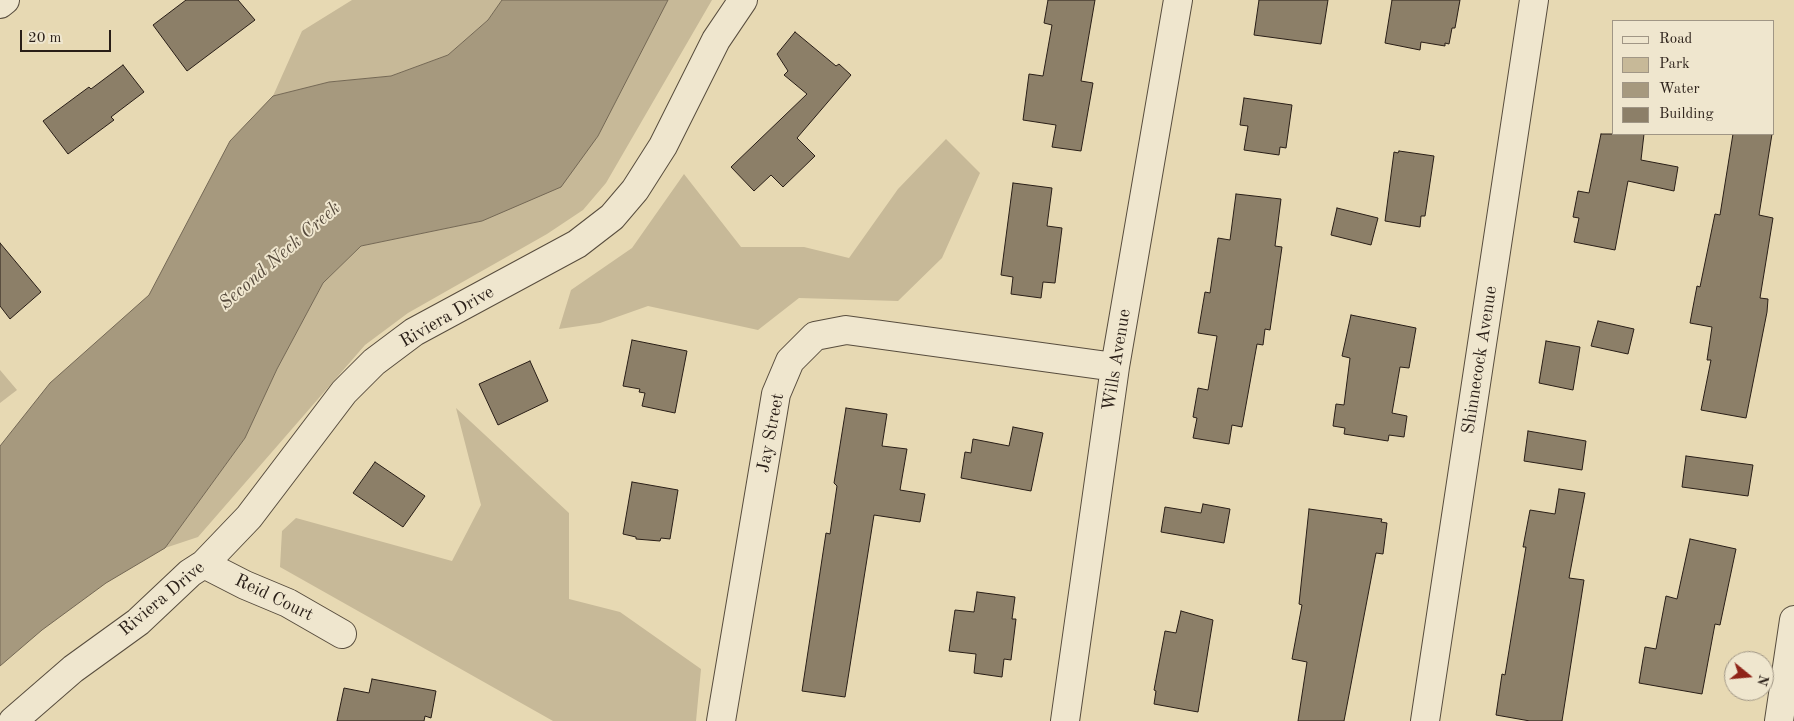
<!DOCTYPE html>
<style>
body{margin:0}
#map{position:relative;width:1794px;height:721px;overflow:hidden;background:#e7d9b3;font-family:"Old Standard TT",serif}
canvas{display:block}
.legend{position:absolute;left:1612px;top:20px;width:162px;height:115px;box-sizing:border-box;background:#efe6ce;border:1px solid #a09685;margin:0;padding:6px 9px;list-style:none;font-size:15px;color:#291e17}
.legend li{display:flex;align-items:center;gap:10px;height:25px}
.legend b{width:25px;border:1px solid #a09685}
.north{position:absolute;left:1724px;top:651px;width:50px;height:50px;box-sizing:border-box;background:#efe6ce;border:1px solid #a09685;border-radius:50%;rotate:107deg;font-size:14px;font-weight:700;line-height:20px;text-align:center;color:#291e17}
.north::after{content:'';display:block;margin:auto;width:18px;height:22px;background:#8f2418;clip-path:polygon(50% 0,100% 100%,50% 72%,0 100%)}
.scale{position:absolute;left:20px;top:30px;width:91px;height:22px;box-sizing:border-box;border:2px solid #291e17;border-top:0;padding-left:6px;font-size:15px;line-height:18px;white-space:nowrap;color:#291e17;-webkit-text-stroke:4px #efe6ce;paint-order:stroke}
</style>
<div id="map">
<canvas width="1794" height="721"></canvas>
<ul class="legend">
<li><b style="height:6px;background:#efe6ce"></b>Road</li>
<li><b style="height:14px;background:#c7b998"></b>Park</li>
<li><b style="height:14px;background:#a6997e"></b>Water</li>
<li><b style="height:14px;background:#8c7f68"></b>Building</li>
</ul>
<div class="north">N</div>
<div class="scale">20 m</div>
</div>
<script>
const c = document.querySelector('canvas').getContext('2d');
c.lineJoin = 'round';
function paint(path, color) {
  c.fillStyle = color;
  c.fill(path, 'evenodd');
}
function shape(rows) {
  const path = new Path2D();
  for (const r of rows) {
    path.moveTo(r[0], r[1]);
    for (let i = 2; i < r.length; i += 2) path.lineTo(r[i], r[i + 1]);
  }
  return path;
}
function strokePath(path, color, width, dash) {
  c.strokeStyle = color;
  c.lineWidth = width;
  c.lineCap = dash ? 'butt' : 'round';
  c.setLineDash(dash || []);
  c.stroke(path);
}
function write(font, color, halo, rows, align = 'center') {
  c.font = font + ' "Old Standard TT",serif';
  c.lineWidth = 4;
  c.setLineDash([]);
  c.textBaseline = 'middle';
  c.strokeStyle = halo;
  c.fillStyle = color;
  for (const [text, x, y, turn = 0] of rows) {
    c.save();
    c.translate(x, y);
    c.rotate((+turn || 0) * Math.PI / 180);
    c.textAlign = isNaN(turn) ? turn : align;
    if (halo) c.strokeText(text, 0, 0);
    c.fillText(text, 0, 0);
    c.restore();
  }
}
const green = shape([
 [352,0,502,0,488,20,448,55,391,76,329,82,273,96,302,31],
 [668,0,712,0,606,183,583,210,547,234,408,313,365,345,198,537,165,548,245,438,277,369,323,283,361,246,482,221,598,136],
 [946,139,980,173,942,258,898,301,799,298,758,330,648,306,600,323,559,329,571,290,632,248,684,174,741,247,804,247,849,258,898,189],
 [0,370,17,390,0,403],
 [456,408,569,513,569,599,620,612,701,669,696,721,553,721,280,567,282,531,296,518,452,561,481,505]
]);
const water = shape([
 [502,0,668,0,598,136,561,187,482,221,361,246,323,283,277,369,245,438,165,548,106,583,42,630,0,666,0,446,50,383,149,295,230,141,273,96,329,82,391,76,448,55,488,20,502,0]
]);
const building = shape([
 [186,0,238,0,255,20,187,71,153,25,186,0],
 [1048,0,1095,0,1081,81,1093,83,1081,151,1052,147,1056,125,1023,120,1029,74,1043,76,1052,25,1044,23,1048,0],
 [1259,0,1328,0,1321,44,1254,35,1259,0],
 [1392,0,1460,0,1455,28,1452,28,1449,44,1445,43,1445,46,1421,42,1420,50,1385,43,1392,0],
 [795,32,836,66,839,64,851,75,797,138,815,156,783,187,771,175,754,191,731,167,807,94,784,75,788,71,777,54,795,32],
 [123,65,144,92,111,117,114,120,68,154,43,121,89,87,91,89,123,65],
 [1244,98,1292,105,1286,148,1280,147,1279,155,1244,150,1248,126,1240,125,1244,98],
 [1601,134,1644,134,1641,160,1678,167,1674,191,1628,181,1615,250,1574,242,1579,218,1573,217,1578,191,1589,193,1601,134],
 [1733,134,1772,134,1759,215,1773,218,1760,298,1768,299,1767,312,1746,418,1701,410,1711,360,1707,360,1712,327,1690,323,1697,286,1700,287,1715,214,1720,215,1733,134],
 [1399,151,1434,156,1425,216,1421,216,1420,227,1385,221,1394,152,1398,153,1399,151],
 [1013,183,1052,188,1047,226,1062,228,1055,283,1043,282,1041,298,1011,294,1013,277,1001,275,1013,183],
 [1236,194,1281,199,1275,246,1282,247,1270,330,1265,329,1263,345,1257,344,1242,427,1232,425,1229,444,1193,438,1197,418,1193,417,1198,388,1208,390,1217,336,1198,333,1205,292,1210,293,1218,238,1230,240,1236,194],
 [1337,208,1378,218,1371,245,1331,235,1337,208],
 [0,243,41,292,10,319,0,306,0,243],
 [1351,315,1416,328,1409,368,1400,367,1392,413,1407,416,1404,437,1389,435,1388,441,1344,434,1345,428,1333,426,1336,404,1344,405,1350,358,1342,356,1351,315],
 [1598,321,1634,329,1628,354,1591,346,1598,321],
 [632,340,687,351,675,413,642,406,645,393,639,392,640,389,623,386,632,340],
 [1546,341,1580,347,1573,390,1539,383,1546,341],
 [530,361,548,401,498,425,479,384,530,361],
 [846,408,887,414,882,446,907,449,900,490,925,494,920,522,874,515,845,697,802,691,826,533,830,534,837,486,834,483,846,408],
 [1013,427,1043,433,1031,491,961,478,965,452,971,453,973,439,1009,446,1013,427],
 [1528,431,1586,441,1582,470,1524,461,1528,431],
 [1686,456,1753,465,1748,496,1682,487,1686,456],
 [375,462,425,496,403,527,353,493,375,462],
 [632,482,678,490,670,539,661,538,660,541,636,539,636,537,623,534,632,482],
 [1559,489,1585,493,1569,578,1584,580,1562,721,1530,721,1496,715,1502,674,1505,675,1526,547,1523,547,1530,510,1555,514,1559,489],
 [1203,504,1230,509,1224,543,1161,532,1165,507,1201,513,1203,504],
 [1309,509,1382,519,1381,522,1387,523,1383,554,1376,553,1344,721,1298,721,1307,662,1292,659,1302,605,1299,604,1309,509],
 [1690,539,1736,549,1720,625,1715,624,1702,694,1639,683,1645,647,1656,649,1666,596,1677,599,1690,539],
 [977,592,1015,597,1012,619,1016,619,1011,660,1004,659,1002,677,974,673,976,654,949,651,955,610,974,612,977,592],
 [1181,611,1213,620,1198,712,1154,704,1156,691,1154,690,1165,631,1176,633,1181,611],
 [372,679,436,691,431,718,425,716,424,721,337,721,344,688,369,693,372,679]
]);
const street = shape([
 [0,4,5,0],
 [204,564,245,585,288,603,342,634],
 [13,721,73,669,138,622,190,573,204,564,249,517,344,392,374,362,414,332,577,244,612,217,635,190,663,146,716,40,743,0],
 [721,721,776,394,790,361,815,336,846,330,1115,367],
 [1065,721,1115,367,1178,0],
 [1425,721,1534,0],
 [1779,721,1794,620]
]);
const streetNames = [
 ["Riviera Drive",447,317,-30],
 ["Wills Avenue",1117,360,-81],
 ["Shinnecock Avenue",1480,360,-81],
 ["Jay Street",771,433,-79],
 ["Reid Court",274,598,26],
 ["Riviera Drive",162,599,-40]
];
const waterNames = [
 ["Second Neck Creek",280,256,-41]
];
paint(green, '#c7b998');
paint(water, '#a6997e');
strokePath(water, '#746855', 1);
paint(building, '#8c7f68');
strokePath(building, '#291e17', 1);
strokePath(street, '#584d3e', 30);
strokePath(street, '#efe6ce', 28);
write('18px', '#291e17', '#efe6ce', streetNames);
write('italic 19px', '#55493b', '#efe6ce', waterNames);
</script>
